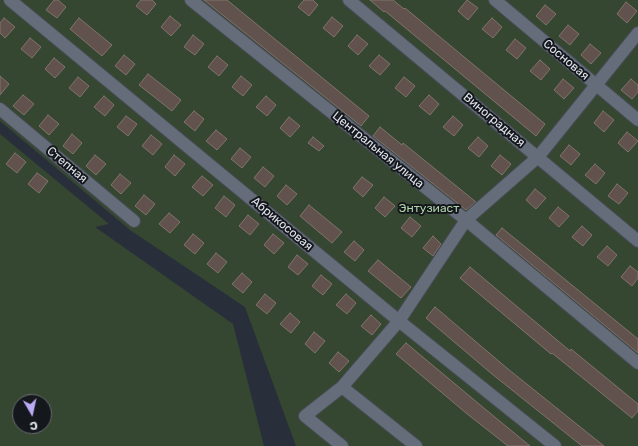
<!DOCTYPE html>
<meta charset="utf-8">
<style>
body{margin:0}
#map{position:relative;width:638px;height:446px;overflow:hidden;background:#282f3a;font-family:Rubik,sans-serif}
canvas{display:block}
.north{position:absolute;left:12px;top:394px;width:40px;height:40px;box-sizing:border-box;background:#14171c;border:1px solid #66696f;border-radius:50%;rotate:171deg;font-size:11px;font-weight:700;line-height:16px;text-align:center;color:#e0e4ec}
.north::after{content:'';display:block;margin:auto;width:14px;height:18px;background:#bbaaf6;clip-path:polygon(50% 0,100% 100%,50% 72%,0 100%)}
</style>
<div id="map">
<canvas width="638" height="446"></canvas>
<div class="north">С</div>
</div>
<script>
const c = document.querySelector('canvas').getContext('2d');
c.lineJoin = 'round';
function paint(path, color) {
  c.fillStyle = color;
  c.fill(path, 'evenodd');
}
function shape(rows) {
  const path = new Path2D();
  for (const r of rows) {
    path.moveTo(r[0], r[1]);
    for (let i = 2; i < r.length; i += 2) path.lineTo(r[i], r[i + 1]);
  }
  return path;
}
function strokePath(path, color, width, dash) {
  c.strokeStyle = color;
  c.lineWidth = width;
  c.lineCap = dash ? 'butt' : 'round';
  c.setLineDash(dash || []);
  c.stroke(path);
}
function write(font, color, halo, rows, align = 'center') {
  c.font = font + ' Rubik,sans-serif';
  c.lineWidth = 4;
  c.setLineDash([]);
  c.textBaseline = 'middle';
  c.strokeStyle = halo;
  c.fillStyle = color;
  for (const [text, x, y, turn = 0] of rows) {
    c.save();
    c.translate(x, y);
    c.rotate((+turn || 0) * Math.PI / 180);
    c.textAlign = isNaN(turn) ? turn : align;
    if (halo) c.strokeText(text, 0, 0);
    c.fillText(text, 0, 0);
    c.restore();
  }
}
const green = shape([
 [0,0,638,0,638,446,296,446,245,307,130,230,0,121],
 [0,134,109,224,95,227,233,324,264,446,0,446],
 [20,402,44,402,44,426,20,426]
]);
const building = shape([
 [54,0,58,0,66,7,57,18,46,10,54,0],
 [141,0,152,0,156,4,147,15,136,6,141,0],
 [204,0,227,0,369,116,361,126,204,0],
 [304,0,313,0,318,5,309,16,298,7,304,0],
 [370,0,393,0,404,9,405,8,545,124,536,136,385,11,384,12,370,0],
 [467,0,478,8,468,20,458,11,467,0],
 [626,2,637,11,627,23,617,14,626,2],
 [545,5,556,14,546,25,536,16,545,5],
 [170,16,181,25,171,36,161,27,170,16],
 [332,17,343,26,334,37,323,28,332,17],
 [4,18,15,27,5,38,0,33,0,23,4,18],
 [79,18,112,45,102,56,70,29,79,18],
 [492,18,502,27,493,38,482,29,492,18],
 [568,25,579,34,570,45,559,36,568,25],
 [193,35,204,44,195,55,184,47,193,35],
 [357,35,368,44,358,55,348,46,357,35],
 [30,38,41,47,32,58,21,49,30,38],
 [515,39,526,48,517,59,506,50,515,39],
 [590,44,601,53,591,64,581,55,590,44],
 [124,55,135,64,126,75,115,66,124,55],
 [379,55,390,64,380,75,369,66,379,55],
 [217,56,228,65,219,76,208,67,217,56],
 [54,58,65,67,55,78,45,69,54,58],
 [540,60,550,69,541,80,530,71,540,60],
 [148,74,181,100,172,111,139,85,148,74],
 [0,76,9,84,0,95,0,76],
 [241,76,252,85,243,96,232,87,241,76],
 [78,77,89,86,80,97,69,88,78,77],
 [404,77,415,86,406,97,395,88,404,77],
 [563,79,574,88,564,99,554,90,563,79],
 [631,79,638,85,638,92,632,99,621,90,631,79],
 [23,95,34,104,24,115,13,106,23,95],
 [429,95,439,104,430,115,419,106,429,95],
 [104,96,114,105,105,116,94,107,104,96],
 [266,96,276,105,267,116,256,107,266,96],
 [194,111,204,119,195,131,184,122,194,111],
 [603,111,614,120,604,132,594,123,603,111],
 [48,115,59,124,49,135,39,126,48,115],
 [126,116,137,124,128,136,117,127,126,116],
 [453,116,463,125,454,136,443,127,453,116],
 [289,117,300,126,290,137,280,128,289,117],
 [380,127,402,145,403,143,476,202,466,210,373,136,380,127],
 [216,130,227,139,217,150,206,141,216,130],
 [627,132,638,141,628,152,618,143,627,132],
 [72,134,82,143,73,154,63,146,72,134],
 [151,135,162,144,153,155,142,146,151,135],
 [313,137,324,146,319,151,308,143,313,137],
 [478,137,488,146,479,157,468,148,478,137],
 [569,145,580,154,571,165,560,156,569,145],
 [240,148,251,157,242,168,231,159,240,148],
 [15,153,26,162,17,173,6,164,15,153],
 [95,155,106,164,96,175,86,166,95,155],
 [174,155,185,164,175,176,165,167,174,155],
 [500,155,511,164,502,175,491,166,500,155],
 [595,164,605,173,596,184,585,175,595,164],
 [263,167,274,176,265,187,254,178,263,167],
 [37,173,48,181,39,193,28,184,37,173],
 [120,174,131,183,121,194,111,185,120,174],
 [202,176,213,185,203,196,192,187,202,176],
 [362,177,373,185,363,197,353,188,362,177],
 [617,184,628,193,619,204,608,196,617,184],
 [286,185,297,194,287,205,277,196,286,185],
 [535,189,546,198,536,209,526,200,535,189],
 [144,195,155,204,146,215,135,206,144,195],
 [224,196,235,205,226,217,215,208,224,196],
 [384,197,395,206,385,217,375,208,384,197],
 [309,205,342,232,332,243,300,216,309,205],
 [558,207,569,216,559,227,549,218,558,207],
 [169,213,180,222,170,233,159,224,169,213],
 [248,215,259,224,250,235,239,226,248,215],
 [410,217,421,226,412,237,401,228,410,217],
 [582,226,592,235,583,246,572,237,582,226],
 [502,228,638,339,638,353,496,235,502,228],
 [193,234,204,243,195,254,184,245,193,234],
 [273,234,284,243,274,254,264,245,273,234],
 [433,236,441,244,433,256,423,248,433,236],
 [354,241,364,250,355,261,344,252,354,241],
 [607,246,617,255,608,266,597,257,607,246],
 [216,253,227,262,218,273,207,264,216,253],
 [297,255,308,264,298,275,288,267,297,255],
 [378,260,411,287,401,298,368,271,378,260],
 [630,266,638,272,638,278,632,286,621,277,630,266],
 [470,267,570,351,571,349,638,404,638,411,632,418,552,353,551,354,460,278,470,267],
 [242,273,252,282,243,293,232,284,242,273],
 [321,275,332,284,323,295,312,286,321,275],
 [265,294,276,303,267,314,256,305,265,294],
 [346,294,356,303,347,314,336,305,346,294],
 [435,307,508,369,604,446,582,446,492,374,426,318,435,307],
 [290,313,300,322,291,333,280,324,290,313],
 [371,315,381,324,372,335,361,326,371,315],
 [314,332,325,341,315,353,305,344,314,332],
 [406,343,485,409,530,446,508,446,466,413,396,354,406,343],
 [338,352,349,361,339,372,329,363,338,352]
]);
const street = shape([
 [10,0,399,321,555,446],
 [191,0,466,220,638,363],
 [349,0,638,241],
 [495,0,638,120],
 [0,109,134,221],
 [342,387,416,446],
 [342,446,305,416,342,387,399,321,466,220,538,157,638,33]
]);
const streetNames = [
 ["Сосновая",566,60,40],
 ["Виноградная",494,120,40],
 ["Центральная улица",378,150,39],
 ["Степная",67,165,40],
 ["Абрикосовая",282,224,40]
];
const parkNames = [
 ["Энтузиаст",429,209]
];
paint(green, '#354731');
paint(building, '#62524d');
strokePath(building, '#82726c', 1);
strokePath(street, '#474c56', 14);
strokePath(street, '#666d7a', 12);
write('12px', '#e0e4ec', '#14171c', streetNames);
write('12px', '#b2d6a9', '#14171c', parkNames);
</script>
